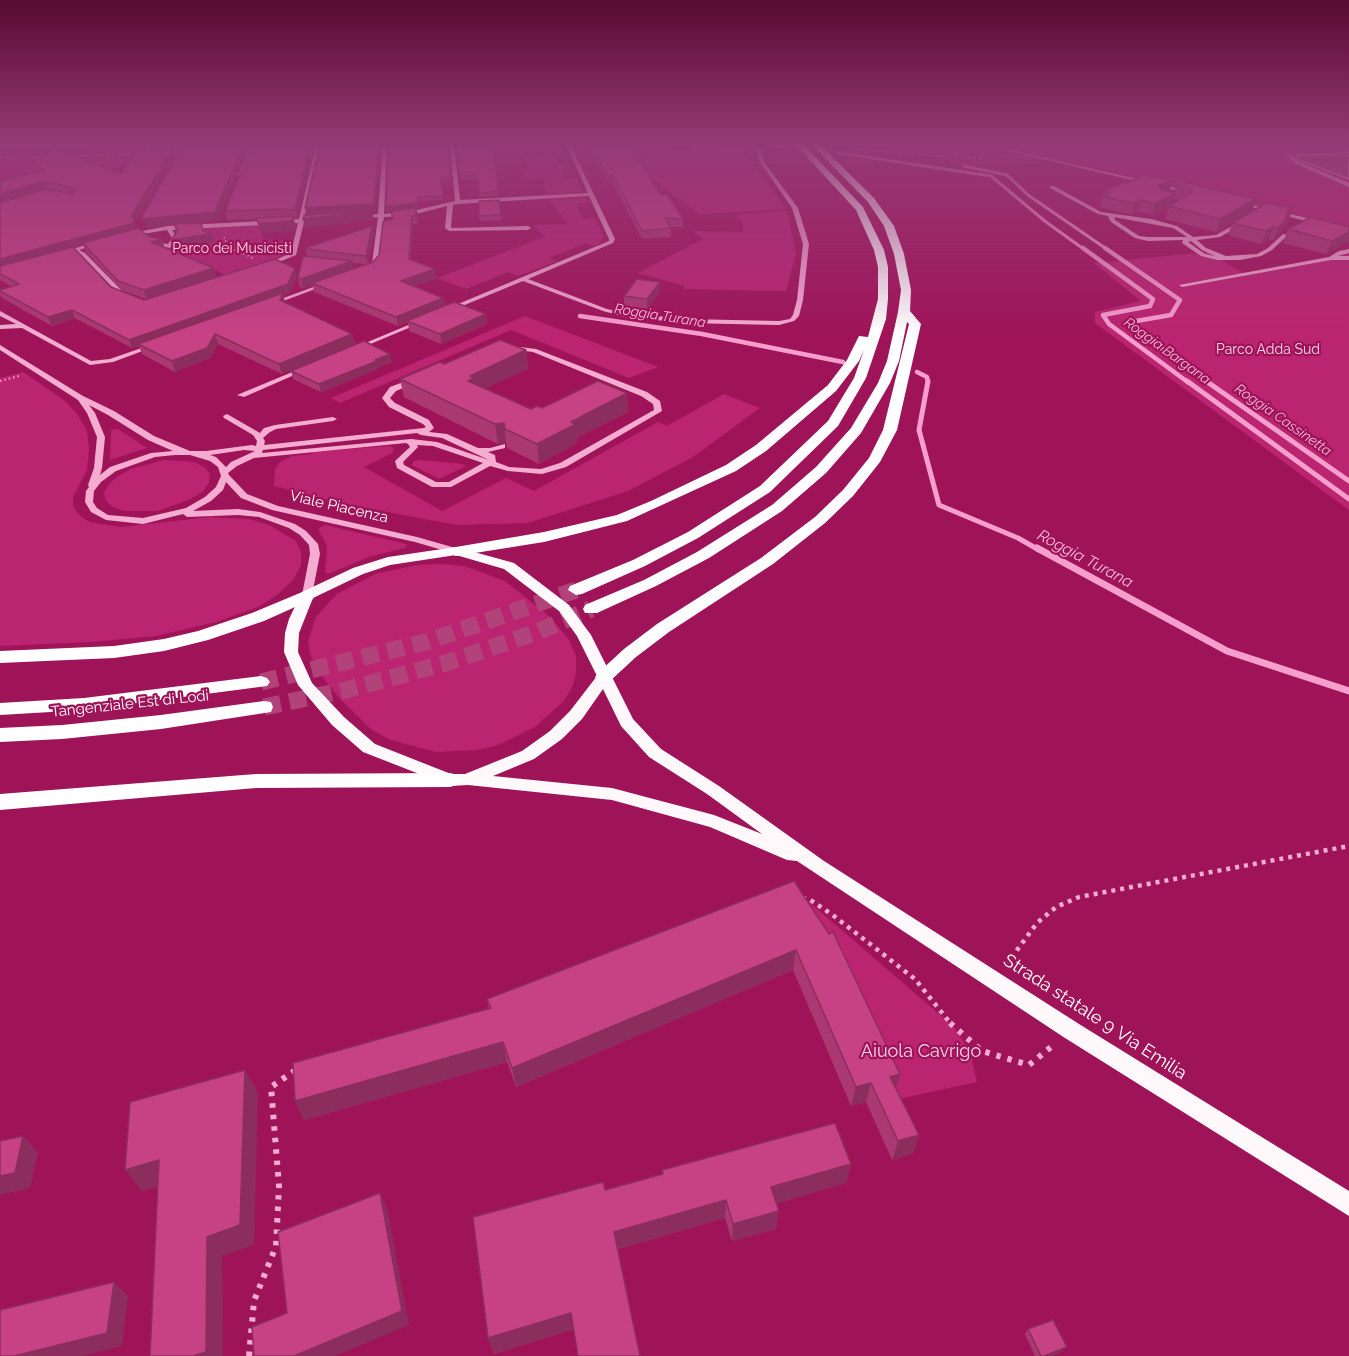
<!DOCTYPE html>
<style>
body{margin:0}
canvas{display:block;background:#9f1459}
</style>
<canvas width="1349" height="1356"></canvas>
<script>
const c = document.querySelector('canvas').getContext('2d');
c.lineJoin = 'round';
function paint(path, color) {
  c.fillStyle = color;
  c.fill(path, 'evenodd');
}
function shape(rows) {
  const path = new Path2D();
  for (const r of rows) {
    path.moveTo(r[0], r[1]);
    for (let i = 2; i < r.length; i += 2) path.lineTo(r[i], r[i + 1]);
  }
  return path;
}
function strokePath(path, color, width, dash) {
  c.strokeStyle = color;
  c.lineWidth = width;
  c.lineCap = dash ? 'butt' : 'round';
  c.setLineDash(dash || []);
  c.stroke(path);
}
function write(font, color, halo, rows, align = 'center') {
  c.font = font + ' Raleway,sans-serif';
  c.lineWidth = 4.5;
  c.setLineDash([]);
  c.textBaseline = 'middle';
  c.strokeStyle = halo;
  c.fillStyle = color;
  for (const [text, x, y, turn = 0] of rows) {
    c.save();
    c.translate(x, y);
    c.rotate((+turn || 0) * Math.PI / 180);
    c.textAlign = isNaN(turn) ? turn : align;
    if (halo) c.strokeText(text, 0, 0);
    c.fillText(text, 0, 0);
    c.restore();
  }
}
const green = shape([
 [512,144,560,144,563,151,554,152,559,164,569,163,570,166,561,167,566,179,576,178,582,192,545,195,544,178,523,179,520,168,527,168,526,157,542,156,541,147,512,148],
 [689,144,740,145,786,209,700,214,642,172,635,154,692,150],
 [828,144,1349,144,1349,228,1085,165,1052,161,935,156],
 [133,153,120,168,0,187,0,156],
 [585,198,588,202,576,204,583,219,595,218,604,237,599,244,594,246,586,243,549,258,557,261,518,276,508,272,466,289,437,278,545,237,533,225,568,224,548,199],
 [787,211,796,253,786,291,683,289,685,286,638,273,703,239,692,231,743,232,743,223,736,215],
 [258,225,263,238,273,241,290,240,285,255,226,275,173,252,183,248,207,246,203,229],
 [1349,251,1349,510,1095,323,1095,312,1141,301,1094,263,1208,252,1243,273,1333,259],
 [525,316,658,367,629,378,511,330,340,403,331,398],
 [23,372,64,400,78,415,87,431,89,448,87,470,73,497,73,506,79,515,89,522,121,527,210,517,249,519,269,525,296,541,301,552,301,565,294,579,277,595,258,607,216,622,156,636,91,642,0,646,0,378],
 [724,394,760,408,693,457,628,491,528,523,456,525,341,503,274,486,275,470,280,462,292,456,312,454,313,452,390,446,394,449,392,453,364,467,442,511,506,478,534,491,658,422,667,426],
 [113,429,118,429,147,448,110,460,111,431],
 [164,460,194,462,204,467,210,474,209,482,203,491,191,499,158,511,125,511,113,507,106,501,104,493,109,484,118,476,131,469],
 [421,460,462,464,466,466,439,479,412,465,414,461],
 [325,525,406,544,407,545,404,548,369,557,331,573,325,573,327,546,318,529],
 [441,564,464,566,505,581,550,617,569,640,576,656,576,673,572,687,564,701,535,727,498,745,477,750,436,752,391,740,372,730,341,700,319,672,310,654,308,641,316,617,337,594,375,574,417,565],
 [809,902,953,1026,970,1052,977,1082,898,1099]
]);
const water = shape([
 [1300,155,1349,156,1349,179,1302,161,1297,158,1300,155]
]);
const streamFar3 = shape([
 [772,144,784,146],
 [839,153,991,176,1046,222,1085,250],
 [964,166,1007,175,1028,195,1108,250]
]);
const streamFar2 = shape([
 [1083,248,1153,299,1150,306,1103,315,1109,324,1189,383],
 [1105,248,1180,300,1171,315,1130,322,1173,358,1208,383],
 [580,316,702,334,843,362],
 [917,372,927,377,928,383]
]);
const streamFar1 = shape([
 [928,381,919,430,939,505,1018,538,1039,550],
 [1187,381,1349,499],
 [1206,381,1349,481]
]);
const stream = shape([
 [1037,548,1227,651,1349,691]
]);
const highwayTunnel = shape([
 [261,682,426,642,576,590],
 [264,707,346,690,446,663,537,632,591,609]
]);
const pathFar3 = shape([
 [843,144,852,148,902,154,983,159],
 [70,156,134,154],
 [0,157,47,156],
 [224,237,228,247,235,250]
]);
const pathFar2 = shape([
 [231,248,255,259],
 [0,381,19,376]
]);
const pathFar1 = shape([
 [802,898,809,899,834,916,915,979,951,1024],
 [1006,965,1037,923,1056,907,1079,897,1349,846]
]);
const path = shape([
 [950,1023,982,1051,1029,1065,1056,1043],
 [249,1356,254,1301,276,1246,279,1186,271,1087,297,1069]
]);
const minor = shape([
 [149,144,153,144,149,151,192,151,194,152,192,153,144,153,149,144],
 [318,144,320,145,304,219,317,218,320,220,304,222,296,255,269,266,264,265,291,253,298,223,172,230,178,238,170,248,155,245,148,240,151,238,159,243,168,244,172,238,167,230,130,236,127,234,168,226,299,219,316,145,318,144],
 [383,144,387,144,384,214,408,212,455,201,450,144,454,144,460,200,588,193,566,144,570,144,615,239,613,243,528,279,607,309,625,313,686,319,779,321,790,319,793,315,797,300,803,244,792,208,760,162,756,149,748,144,753,144,760,147,764,162,798,208,809,244,803,300,799,316,794,321,779,325,686,323,625,317,603,311,523,281,450,311,446,311,446,309,609,241,609,239,589,196,458,204,453,205,451,227,452,228,528,226,531,228,528,230,449,231,445,228,447,206,408,216,384,217,378,264,373,269,369,269,368,268,372,264,378,217,360,219,357,217,378,214,383,144],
 [978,144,985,144,1190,191,1187,193,978,144],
 [251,148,253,149,242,175,238,176,249,149,251,148],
 [1349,152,1349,154,1292,156,1300,162,1349,183,1349,187,1296,164,1285,155,1349,152],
 [1050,186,1054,186,1101,212,1151,219,1177,226,1193,237,1216,235,1241,221,1245,221,1245,223,1220,237,1197,240,1206,248,1226,256,1257,254,1268,248,1283,234,1288,235,1272,250,1261,256,1240,260,1217,260,1201,256,1182,243,1183,240,1148,241,1135,238,1111,222,1108,216,1098,214,1050,188,1050,186],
 [1114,217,1173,228,1187,237,1148,237,1139,236,1115,220,1114,217],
 [1191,241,1202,250,1215,256,1205,254,1188,242,1191,241],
 [1239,202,1349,228,1349,232,1239,204,1239,202],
 [95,242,100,243,79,250,85,253,126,295,126,297,122,297,81,255,74,252,63,255,60,253,95,242],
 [1349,249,1349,253,1338,256,1349,256,1349,260,1331,260,1182,287,1179,285,1329,257,1339,251,1349,249],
 [324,283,329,284,275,304,270,303,324,283],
 [0,311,91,361,110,359,153,344,156,346,113,362,90,365,22,328,0,329,0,325,16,324,0,316,0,311],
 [418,321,423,322,356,350,351,349,418,321],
 [0,345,83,396,114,411,154,436,190,451,206,451,252,445,256,446,257,441,253,435,224,418,223,416,227,414,260,433,264,428,275,425,333,417,337,419,333,421,276,429,270,432,263,438,265,441,264,445,424,428,426,427,423,424,389,407,382,398,390,387,414,378,417,378,417,382,396,391,390,398,395,403,429,420,434,428,429,432,447,434,478,448,490,448,505,444,505,448,488,452,495,455,496,462,509,467,541,469,560,463,654,410,653,404,641,396,533,352,502,348,502,346,504,345,536,349,647,392,660,401,662,411,566,467,542,474,508,471,490,466,451,487,432,487,397,468,395,461,410,447,408,444,406,443,254,458,237,466,228,473,229,475,247,494,278,506,417,537,459,549,461,551,456,554,415,542,272,510,241,498,226,482,223,490,211,501,193,511,238,509,260,512,295,524,306,531,318,544,320,554,312,595,307,598,302,595,310,554,309,545,300,535,289,528,259,517,238,515,187,517,183,514,143,524,106,520,91,512,85,502,86,491,89,487,88,485,94,468,97,437,87,413,78,400,0,350,0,345],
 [89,405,108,415,148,440,173,451,151,453,110,467,100,475,102,468,105,437,95,413,89,405],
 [417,433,421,435,442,438,489,460,437,442,411,439,262,453,263,450,417,433],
 [417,445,433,446,483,463,449,482,436,482,404,465,403,462,418,447,417,445],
 [244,450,255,451,231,462,226,467,216,457,210,455,244,450],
 [175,455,190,455,210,461,218,467,221,476,216,487,205,497,186,508,143,518,108,515,97,508,93,502,94,491,101,482,116,471,155,457,175,455],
 [302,368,308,369,244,397,237,395,302,368]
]);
const major = shape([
 [456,547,514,563,569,605,591,635,633,719,661,749,719,786,824,861,1079,1024,1349,1191,1349,1216,1065,1038,797,861,787,860,710,827,612,800,468,785,450,786,363,752,332,725,298,685,284,652,285,633,289,619,302,592,353,568,388,557,456,547],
 [456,555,504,569,559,611,577,636,597,676,570,711,550,731,522,751,465,774,451,774,375,744,344,717,312,683,298,652,299,633,313,598,363,574,390,565,456,555],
 [603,689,621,726,649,757,707,794,762,834,714,815,612,788,493,776,534,759,562,739,582,719,603,689]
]);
const highway = shape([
 [795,144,803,144,863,207,884,250,888,267,888,299,886,319,866,378,838,426,770,492,698,538,645,566,582,594,576,595,568,590,570,586,633,560,688,532,760,486,828,421,854,378,864,350,859,361,836,391,766,451,736,471,627,521,544,542,456,556,450,554,448,551,450,548,544,532,617,515,651,501,726,465,756,445,828,385,847,360,859,336,868,337,878,299,878,267,874,250,856,210,795,144],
 [811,144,819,144,874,198,894,226,904,254,911,290,910,311,921,324,897,430,880,462,853,496,825,523,773,564,669,632,636,657,610,681,598,681,595,677,598,673,624,649,657,624,761,558,815,517,843,490,869,458,883,430,909,324,907,322,899,361,890,383,861,433,826,473,782,511,709,558,656,586,597,613,585,613,583,609,585,605,644,580,697,552,772,505,816,467,851,428,878,383,887,361,898,312,901,290,894,254,884,226,868,202,811,144],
 [307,590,313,591,315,595,313,599,264,621,208,640,164,651,114,658,0,663,0,651,114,646,164,639,198,631,252,613,307,590],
 [261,676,267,678,270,682,267,686,84,710,0,715,0,703,84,698,261,676],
 [264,701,271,702,273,707,271,712,161,729,62,739,0,742,0,728,62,725,161,715,264,701],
 [450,773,457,775,460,780,457,785,450,787,256,788,0,810,0,794,256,774,450,773]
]);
const wall = shape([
 [0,144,95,144,88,149,55,149,121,174,173,148,175,154,134,223,136,229,148,236,162,240,164,248,214,268,216,277,297,276,290,293,283,295,285,302,352,334,355,344,282,374,218,344,210,358,175,372,142,354,139,346,132,348,75,318,52,326,2,298,0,294,0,290,11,286,0,280,0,203,72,194,47,188,0,203,38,172,35,171,33,164,54,149,0,149],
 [83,245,86,252,121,290,146,299,144,300,111,287,73,248],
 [174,144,268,144,264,144,265,146,311,144,312,149,297,217,293,217,295,224,294,230,261,233,256,219,227,220,225,211,252,145,244,145,246,151,217,220,184,224,211,234,214,242,173,248,176,232,174,225,146,227,142,216,182,147,175,147],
 [448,144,451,181,442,181,443,200,418,201,418,207,414,208,416,208,418,216,417,224,413,224,411,259,437,278,414,286,443,298,444,306,486,314,487,324,441,344,409,331,408,322,398,326,314,292,313,285,303,288,300,287,298,277,307,256,305,248,374,234,368,263,373,262,379,255,392,219,391,211,386,212,386,207],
 [352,263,354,263,365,264,353,269],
 [456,144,493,144,498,196,479,197,478,179,460,180],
 [586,144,629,144,658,191,683,219,683,227,670,227,671,228,671,237,642,239,613,183,609,184],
 [1176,185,1256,199,1252,212,1216,232,1165,219,1169,207,1152,215,1137,211,1132,214,1122,213,1100,207,1104,191,1169,192,1174,193],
 [1174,198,1179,200,1172,204],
 [499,200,501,220,480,221,479,216],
 [1292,208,1287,225,1283,227,1280,234,1273,240,1269,239,1261,244,1228,235,1232,223],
 [1349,227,1326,254,1283,243,1288,229],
 [660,291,647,309,624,306,624,296],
 [526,350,528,369,485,388,531,409,542,408,627,393,628,412,577,438,577,443,539,464,507,448,506,442,498,444,404,397,400,379,444,364],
 [392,362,378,368,378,369,321,392,293,379,291,371],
 [794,881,900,1074,896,1088,919,1135,913,1153,892,1160,866,1102,851,1106,793,970,516,1087,507,1062,304,1120,295,1101,489,1009,487,999],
 [851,1164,846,1183,777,1203,776,1229,732,1241,725,1218,617,1249,574,1329,494,1354,488,1338,605,1190,662,1174,662,1170],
 [1028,1329,1063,1351,1052,1356,1035,1356,1025,1334]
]);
const shadedWall = shape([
 [86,144,95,144,88,149],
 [244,144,246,151,217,220,146,227,143,219],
 [310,144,311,144,312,149,297,217,295,209],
 [379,144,380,151,376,212,372,212,374,220,305,228,303,219,307,217,305,208],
 [173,148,175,154,134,223,132,215],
 [613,175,613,183,609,184,608,176],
 [45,181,47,188,0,203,0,194],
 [1173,181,1169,192,1156,196,1159,185],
 [1175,194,1172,205,1152,215,1155,204],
 [418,197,418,207,386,212,386,207],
 [1256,199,1252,212,1216,232,1220,219],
 [1141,200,1137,211,1132,214,1135,203],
 [416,208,418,216,417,224,416,216],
 [1292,208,1290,214,1291,213,1287,225,1283,227,1280,234,1273,240,1286,212],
 [293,216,295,224,294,230,261,233,259,224],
 [412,216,413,224,410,268,409,259],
 [134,223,137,231,0,268,0,259],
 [372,226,374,234,368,265,366,256],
 [1274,227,1269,239,1261,244,1266,231],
 [1349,232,1349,242,1326,254,1332,241],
 [211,234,214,242,173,248,171,240],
 [162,240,165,249,151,242],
 [352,261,354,270,312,283,313,285,303,288,301,279],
 [214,268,216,277,147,300,144,290],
 [295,268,297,276,290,293,283,295,285,303,138,344,139,346,132,348,129,340],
 [435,269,437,278,403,290,401,281],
 [660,282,660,291,647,309,647,299],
 [443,298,444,307,407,321,408,322,398,326,396,317],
 [72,310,75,318,52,326,48,317],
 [486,314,487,324,441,344,440,334],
 [215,334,218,344,210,358,175,372,172,361],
 [352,334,355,344,282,374,279,364],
 [526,350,528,369,476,393,468,381,470,376],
 [390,354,392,362,378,368,378,369,321,392,319,384],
 [627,393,628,412,577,438,577,443,539,464,537,444,571,422],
 [504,423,506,442,498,444,495,424],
 [796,950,793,970,516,1087,512,1068],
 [503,1042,507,1062,304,1120,295,1101],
 [245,1070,258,1092,254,1245,222,1256,223,1356,193,1356,207,1237],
 [900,1074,895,1094,890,1077],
 [871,1083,866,1102,851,1106,856,1087],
 [919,1135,913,1153,892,1160,898,1141],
 [23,1136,38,1152,30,1188,0,1195,0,1176],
 [159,1160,175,1181,142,1191,125,1170],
 [851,1164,846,1183,769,1206,771,1187],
 [380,1193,387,1208,409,1325,335,1356,294,1356],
 [726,1200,725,1218,616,1250,614,1232],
 [779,1211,776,1229,732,1241,733,1224],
 [114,1282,128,1296,122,1346,82,1356,14,1356],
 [571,1313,574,1329,494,1354,488,1338],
 [1067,1347,1063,1351,1052,1356,1044,1356]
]);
const building = shape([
 [244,144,215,212,143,219,142,216,182,147,244,144],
 [253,144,264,144,263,146,310,144,295,209,225,211,253,144],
 [320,144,379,144,374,204,305,208,320,144],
 [424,144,448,144,450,177,441,177,443,196,418,197,417,203,386,207,388,146,424,144],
 [456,144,493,144,498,191,479,193,478,175,460,176,456,144],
 [590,144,629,144,658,191,662,195,667,194,683,219,665,218,671,228,642,231,613,175,608,176,590,144],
 [169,148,173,148,132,215,134,223,0,259,0,203,45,189,72,194,77,189,45,181,0,194,0,181,46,170,33,164,54,149,121,174,136,152,167,151,169,148],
 [1146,175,1173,181,1159,185,1158,188,1175,194,1155,204,1141,200,1135,203,1125,202,1103,196,1110,193,1104,191,1146,175],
 [1179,181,1256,199,1220,219,1169,206,1192,192,1191,189,1176,185,1179,181],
 [499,200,501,215,479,216,479,201,499,200],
 [1264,202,1292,208,1286,212,1291,213,1287,215,1284,222,1278,228,1274,227,1266,231,1232,223,1263,205,1264,202],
 [416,208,416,216,412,216,409,259,435,269,401,281,443,298,396,317,312,283,373,262,379,255,383,222,393,219,391,211,416,208],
 [372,211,303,219,304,215,372,211],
 [293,216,292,221,259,224,256,218,293,216],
 [1311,217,1349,227,1349,232,1332,241,1288,229,1311,217],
 [201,223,203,231,211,234,171,240,178,230,174,224,201,223],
 [372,226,366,256,305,249,305,248,372,226],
 [138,228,148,236,162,240,151,242,214,268,144,290,118,281,83,243,138,228],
 [73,247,111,287,144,300,275,259,295,268,288,284,129,340,72,310,48,317,0,291,0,290,19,284,0,274,0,266,73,247],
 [303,256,352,261,301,279,298,277,303,256],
 [637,279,660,282,647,299,624,296,637,279],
 [283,293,280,300,352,334,279,364,215,334,207,348,172,361,138,344,283,293],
 [454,302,486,314,440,334,407,321,454,302],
 [500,340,526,350,470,376,474,378,468,381,531,409,537,406,542,408,598,381,627,393,571,422,576,424,537,444,505,429,504,423,495,424,400,379,440,362,444,364,500,340],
 [364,341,390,354,375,360,377,361,319,384,291,371,364,341],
 [794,881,829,934,833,932,900,1074,890,1077,919,1135,898,1141,871,1083,856,1087,796,950,512,1068,503,1042,295,1101,293,1063,491,1008,487,999,794,881],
 [245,1070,240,1225,207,1237,206,1352,193,1356,150,1356,159,1160,125,1170,130,1102,245,1070],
 [835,1123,851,1164,771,1187,779,1211,733,1224,726,1200,614,1232,640,1356,578,1356,571,1313,488,1338,473,1217,603,1182,605,1190,663,1174,662,1170,835,1123],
 [23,1136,15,1173,0,1176,0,1141,23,1136],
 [380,1193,402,1311,294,1356,254,1356,252,1327,287,1313,278,1232,380,1193],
 [114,1282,107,1333,14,1356,0,1356,0,1310,114,1282],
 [1053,1320,1067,1347,1044,1356,1041,1356,1028,1329,1053,1320]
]);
const farParknames = [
 ["Parco dei Musicisti",232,249],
 ["Parco Adda Sud",1268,350]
];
const farWaternames = [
 ["Roggia Turana",660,316,9],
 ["Roggia Bargana",1167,351,36],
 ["Roggia Cassinetta",1283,420,35]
];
const streetNames = [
 ["Viale Piacenza",339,507,13],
 ["Tangenziale Est di Lodi",130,704,-6]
];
const waterNames = [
 ["Roggia Turana",1085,559,28]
];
const nearStreetnames = [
 ["Strada statale 9 Via Emilia",1095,1017,33]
];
const nearParknames = [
 ["Aiuola Cavrigo",921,1052]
];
paint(green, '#bb2471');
paint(water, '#a14171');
strokePath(water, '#f69fcd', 1.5);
strokePath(streamFar3, '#f69fcd', 3);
strokePath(streamFar2, '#f69fcd', 4.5);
strokePath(streamFar1, '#f69fcd', 5);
strokePath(stream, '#f69fcd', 7);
strokePath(highwayTunnel, '#b2437a', 17, [17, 9]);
strokePath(pathFar3, '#f4acd1', 1.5, [1.5, 2]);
strokePath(pathFar2, '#f4acd1', 2, [1.5, 3]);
strokePath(pathFar1, '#f4acd1', 4.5, [4, 5]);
strokePath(path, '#f4acd1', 6, [4.5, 7]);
paint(minor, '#f4acd1');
paint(major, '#fff9fc');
paint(highway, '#fff');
paint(wall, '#aa3972');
paint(shadedWall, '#8b2e5d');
paint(building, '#c64285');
strokePath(building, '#8b2e5d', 1.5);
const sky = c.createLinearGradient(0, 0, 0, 334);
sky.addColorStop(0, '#570b31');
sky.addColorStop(0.43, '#953a76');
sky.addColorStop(1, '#953a7600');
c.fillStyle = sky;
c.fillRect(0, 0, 1349, 334);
write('14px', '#fdd5ea', '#9f1459', farParknames);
write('italic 14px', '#fab9db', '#9f1459', farWaternames);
write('15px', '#fff', '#9f1459', streetNames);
write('italic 16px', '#fab9db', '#9f1459', waterNames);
write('18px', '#fff', '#9f1459', nearStreetnames);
write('18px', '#fdd5ea', '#9f1459', nearParknames);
</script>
